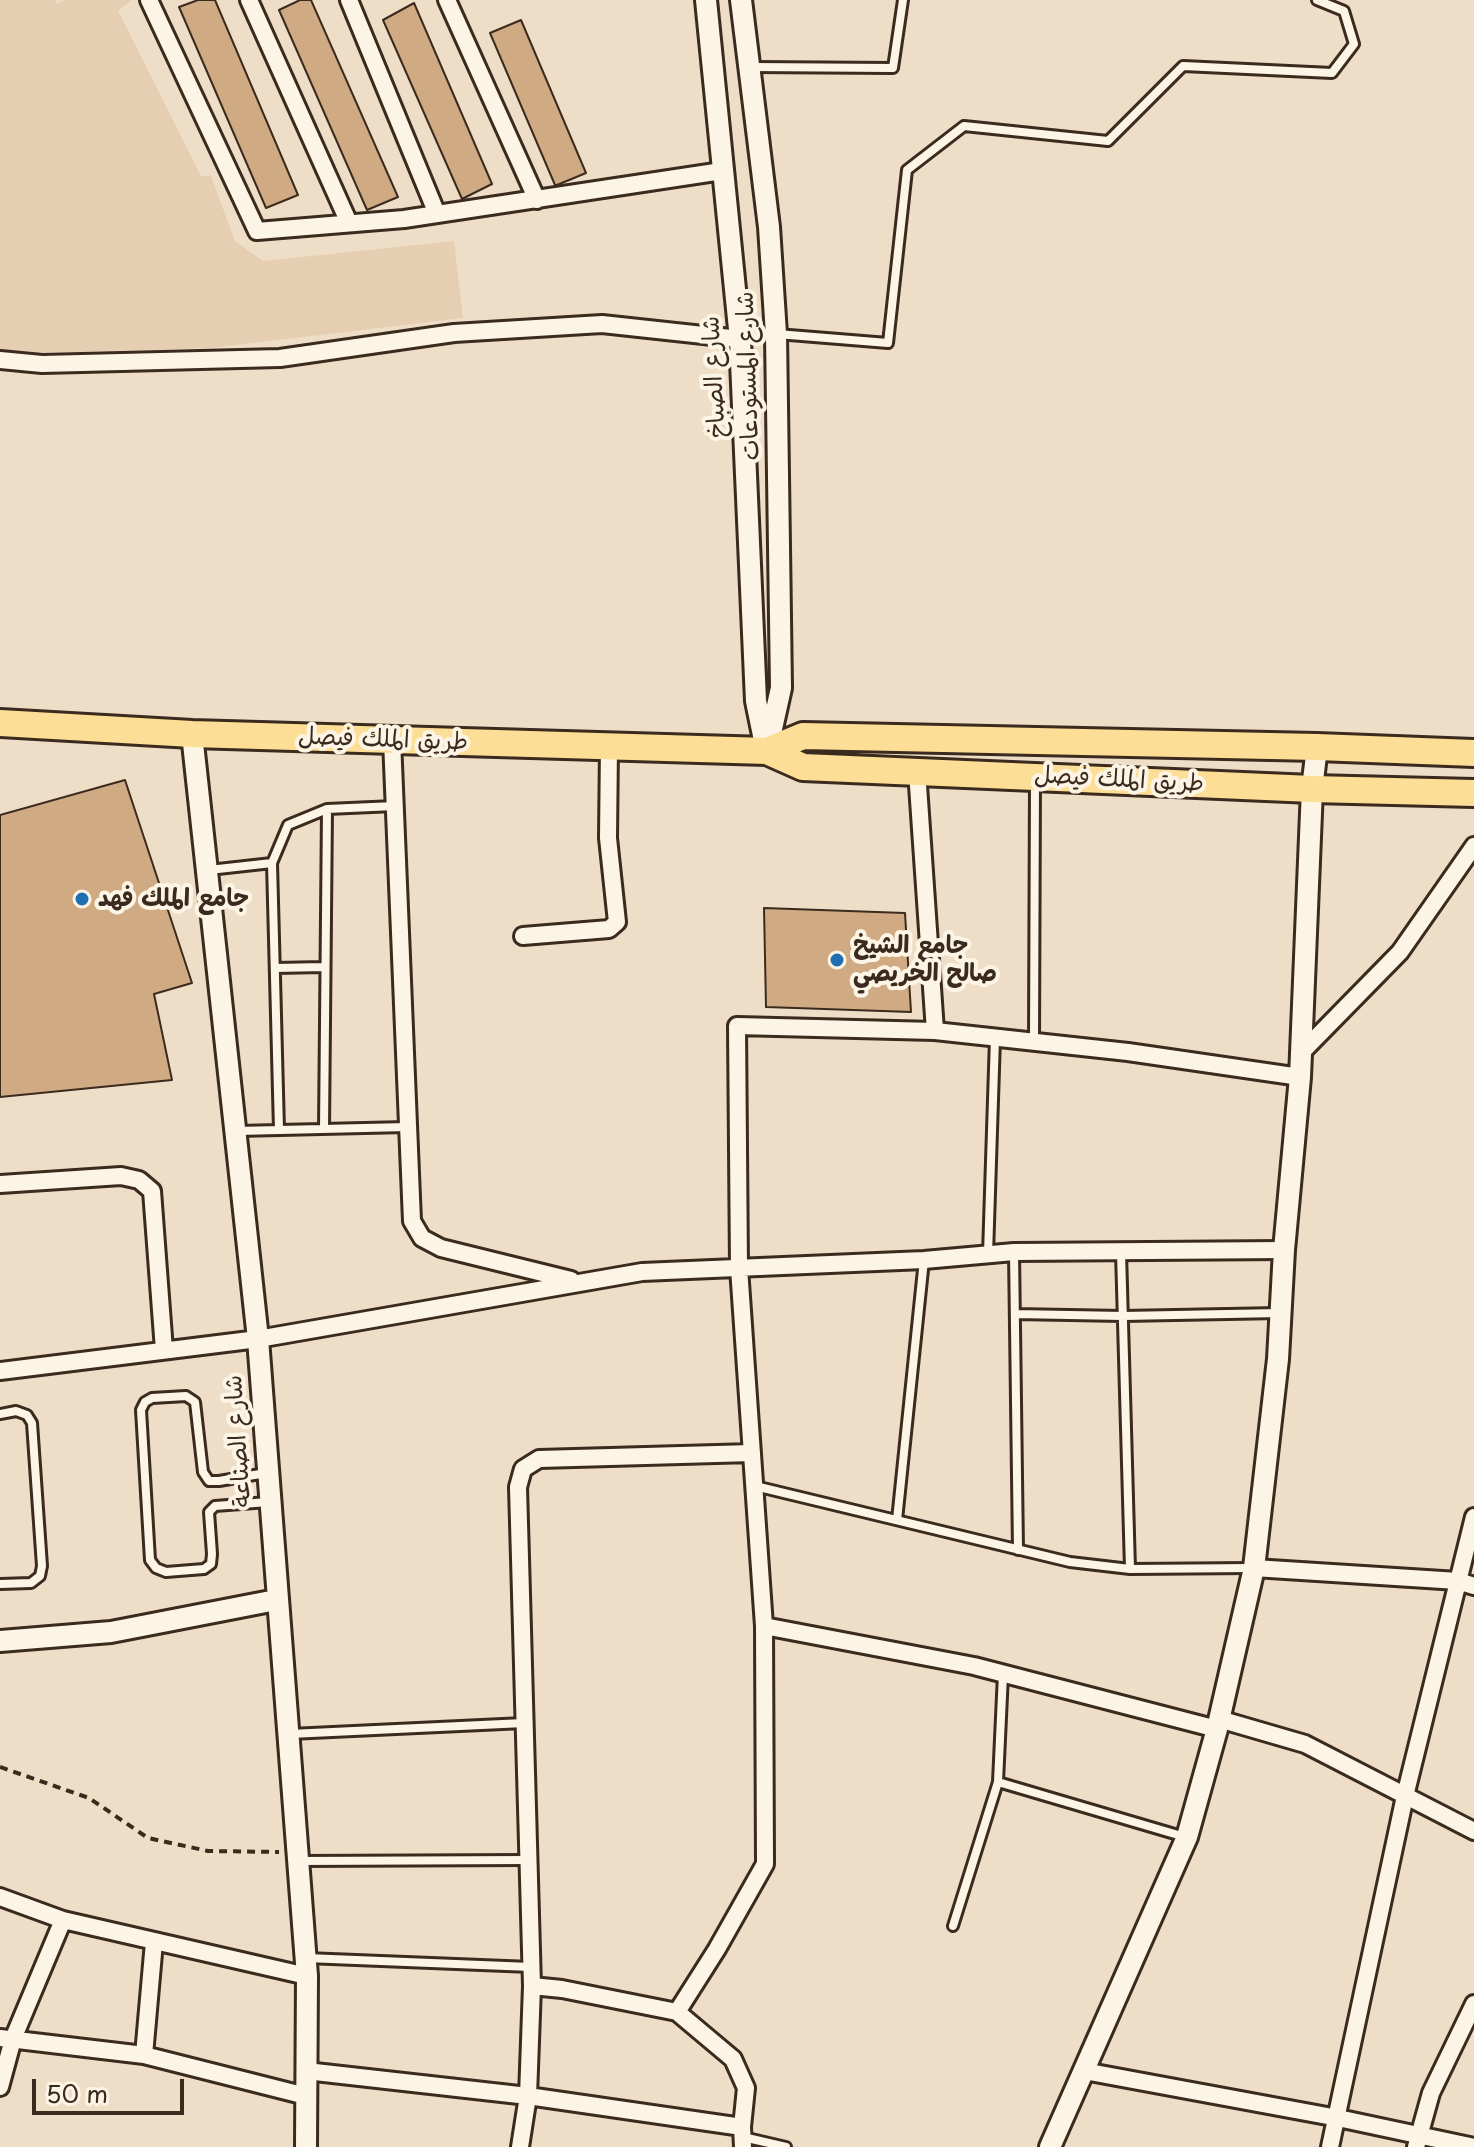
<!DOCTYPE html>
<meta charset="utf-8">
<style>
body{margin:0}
#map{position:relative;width:1474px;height:2147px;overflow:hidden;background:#efdec7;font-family:"Playpen Sans",sans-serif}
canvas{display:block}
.scale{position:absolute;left:32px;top:2079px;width:152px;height:36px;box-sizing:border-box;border:4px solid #3b2a1e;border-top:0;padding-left:10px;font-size:24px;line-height:28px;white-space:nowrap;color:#3b2a1e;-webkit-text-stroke:6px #fcf5e5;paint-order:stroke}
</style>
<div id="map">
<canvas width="1474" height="2147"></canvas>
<div class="scale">50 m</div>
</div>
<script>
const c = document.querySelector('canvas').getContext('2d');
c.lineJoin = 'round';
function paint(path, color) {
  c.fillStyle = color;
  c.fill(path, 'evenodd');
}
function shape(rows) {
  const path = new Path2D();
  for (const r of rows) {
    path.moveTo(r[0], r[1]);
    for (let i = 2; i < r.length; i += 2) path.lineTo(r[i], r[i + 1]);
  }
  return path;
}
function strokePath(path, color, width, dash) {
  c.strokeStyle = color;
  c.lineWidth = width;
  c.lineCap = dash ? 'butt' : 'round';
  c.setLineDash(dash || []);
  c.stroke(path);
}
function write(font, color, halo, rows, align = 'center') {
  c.font = font + ' "Playpen Sans","Playpen Sans Arabic",sans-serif';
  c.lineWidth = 8;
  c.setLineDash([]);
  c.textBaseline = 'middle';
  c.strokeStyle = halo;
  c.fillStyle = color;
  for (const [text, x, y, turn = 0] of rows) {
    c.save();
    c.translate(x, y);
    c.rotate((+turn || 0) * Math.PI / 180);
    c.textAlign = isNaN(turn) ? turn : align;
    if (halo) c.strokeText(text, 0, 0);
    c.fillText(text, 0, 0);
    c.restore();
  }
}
const built = shape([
 [0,0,55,0,57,4,65,0,131,0,118,11,201,176,211,176,235,241,263,261,454,241,463,318,211,348,0,354]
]);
const building = shape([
 [198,0,215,0,298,195,266,208,179,7,198,0],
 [300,0,311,0,398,197,367,210,279,10,300,0],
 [414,3,492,184,462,199,383,20,414,3],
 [521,20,586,173,557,185,555,185,490,33,521,20],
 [125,780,192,983,154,994,172,1080,0,1097,0,815,125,780],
 [764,908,905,913,911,1012,766,1007,764,908]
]);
const path = shape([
 [0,1767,89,1798,148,1838,208,1851,279,1852]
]);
const service = shape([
 [751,67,893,68,903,0],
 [777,334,888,343,907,170,964,126,1108,141,1183,66,1332,73,1354,44,1344,11,1317,0],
 [272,863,279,1130],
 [209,870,272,863,288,825,327,809,395,806],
 [275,968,324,967],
 [1034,1042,1035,779],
 [324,1129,327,809],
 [237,1131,407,1127],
 [1014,1252,1018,1550],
 [1121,1252,1130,1569],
 [988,1254,995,1038],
 [1015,1314,1123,1316,1280,1313],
 [0,1414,16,1411,27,1415,32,1423,42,1566,40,1576,31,1583,0,1584],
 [266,1473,219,1481,209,1481,203,1472,195,1402,186,1396,152,1398,145,1402,141,1410,150,1560,156,1568,166,1572,204,1569,211,1564,212,1554,209,1512,215,1506,268,1502],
 [755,1486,1070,1562,1130,1569,1252,1568],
 [897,1520,924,1260],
 [290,1734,524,1723],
 [998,1782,1185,1837],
 [298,1861,528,1860],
 [953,1926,998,1782,1003,1674],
 [306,1958,531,1967],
 [743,2137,786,2147]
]);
const minor = shape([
 [149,0,257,231,404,219,722,171],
 [249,0,349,223],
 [349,0,437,214],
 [447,0,537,200],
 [0,360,42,364,280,358,454,333,602,324,740,339],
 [392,740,412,1221,422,1238,441,1248,571,1280],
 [917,771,935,1031],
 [523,936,609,929,617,922,608,838,609,746],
 [1299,1055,1400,952,1474,846],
 [0,1184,121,1176,139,1180,152,1191,164,1350],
 [0,1371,258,1339,642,1272,924,1260,1014,1252,1284,1250],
 [1254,1568,1458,1581,1474,1586],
 [764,1626,974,1666,1217,1729],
 [1219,1719,1305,1744,1474,1831],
 [0,1897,63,1920,307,1976],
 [532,1986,518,1487,523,1469,539,1459,752,1453],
 [677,2012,717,1949,765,1864,764,1626,739,1268,737,1026,935,1031,1128,1052,1300,1077],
 [0,2038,144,2055,306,2096],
 [144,2055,154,1942],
 [306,2071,528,2096,742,2127],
 [1084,2071,1338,2118,1474,2147],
 [0,2087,13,2039,63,1920],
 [520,2147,528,2096,532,1986,562,1989,677,2012,733,2059,746,2088,742,2127,743,2147],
 [1330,2147,1405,1796,1474,1517],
 [1416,2147,1431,2093,1474,2004]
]);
const tertiary = shape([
 [706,0,740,339,756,701,765,745],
 [741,0,769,227,776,334,781,688,767,751],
 [192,734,258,1339,307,1976,306,2147],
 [0,1641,111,1632,276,1600],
 [1050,2147,1187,1837,1217,1729,1254,1568,1278,1359,1284,1250,1300,1077,1312,789,1317,747]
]);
const primary = shape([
 [0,723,192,734,767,751,803,736,1317,747,1474,753],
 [767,751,803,767,1312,789,1474,793]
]);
const markers = [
 [82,899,8,"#1f6fb2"],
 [837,960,8,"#1f6fb2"]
];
const streetNames = [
 ["شارع المستودعات",749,376,-92],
 ["شارع الصباخ",715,377,-93],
 ["طريق الملك فيصل",383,740,2],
 ["طريق الملك فيصل",1119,780,3],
 ["شارع الصناعة",239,1441,-94]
];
const poiNames = [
 ["جامع الملك فهد",98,899],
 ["جامع الشيخ",853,946],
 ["صالح الخريصي",853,974]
];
paint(built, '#e6ceb2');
paint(building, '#d0aa82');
strokePath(building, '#3b2a1e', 2);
strokePath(service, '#3b2a1e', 14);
strokePath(minor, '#3b2a1e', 22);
strokePath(tertiary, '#3b2a1e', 26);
strokePath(primary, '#3b2a1e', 32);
strokePath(path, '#3b2a1e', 4, [8, 6]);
strokePath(service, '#fcf5e5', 8);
strokePath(minor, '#fcf5e5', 16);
strokePath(tertiary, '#fcf5e5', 20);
strokePath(primary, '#fdde96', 26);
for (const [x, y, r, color] of markers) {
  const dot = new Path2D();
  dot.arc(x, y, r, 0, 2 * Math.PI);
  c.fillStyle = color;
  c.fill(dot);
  strokePath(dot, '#fcf5e5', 3);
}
write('24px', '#3b2a1e', '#fcf5e5', streetNames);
write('bold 24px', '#3b2a1e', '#fcf5e5', poiNames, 'left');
</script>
